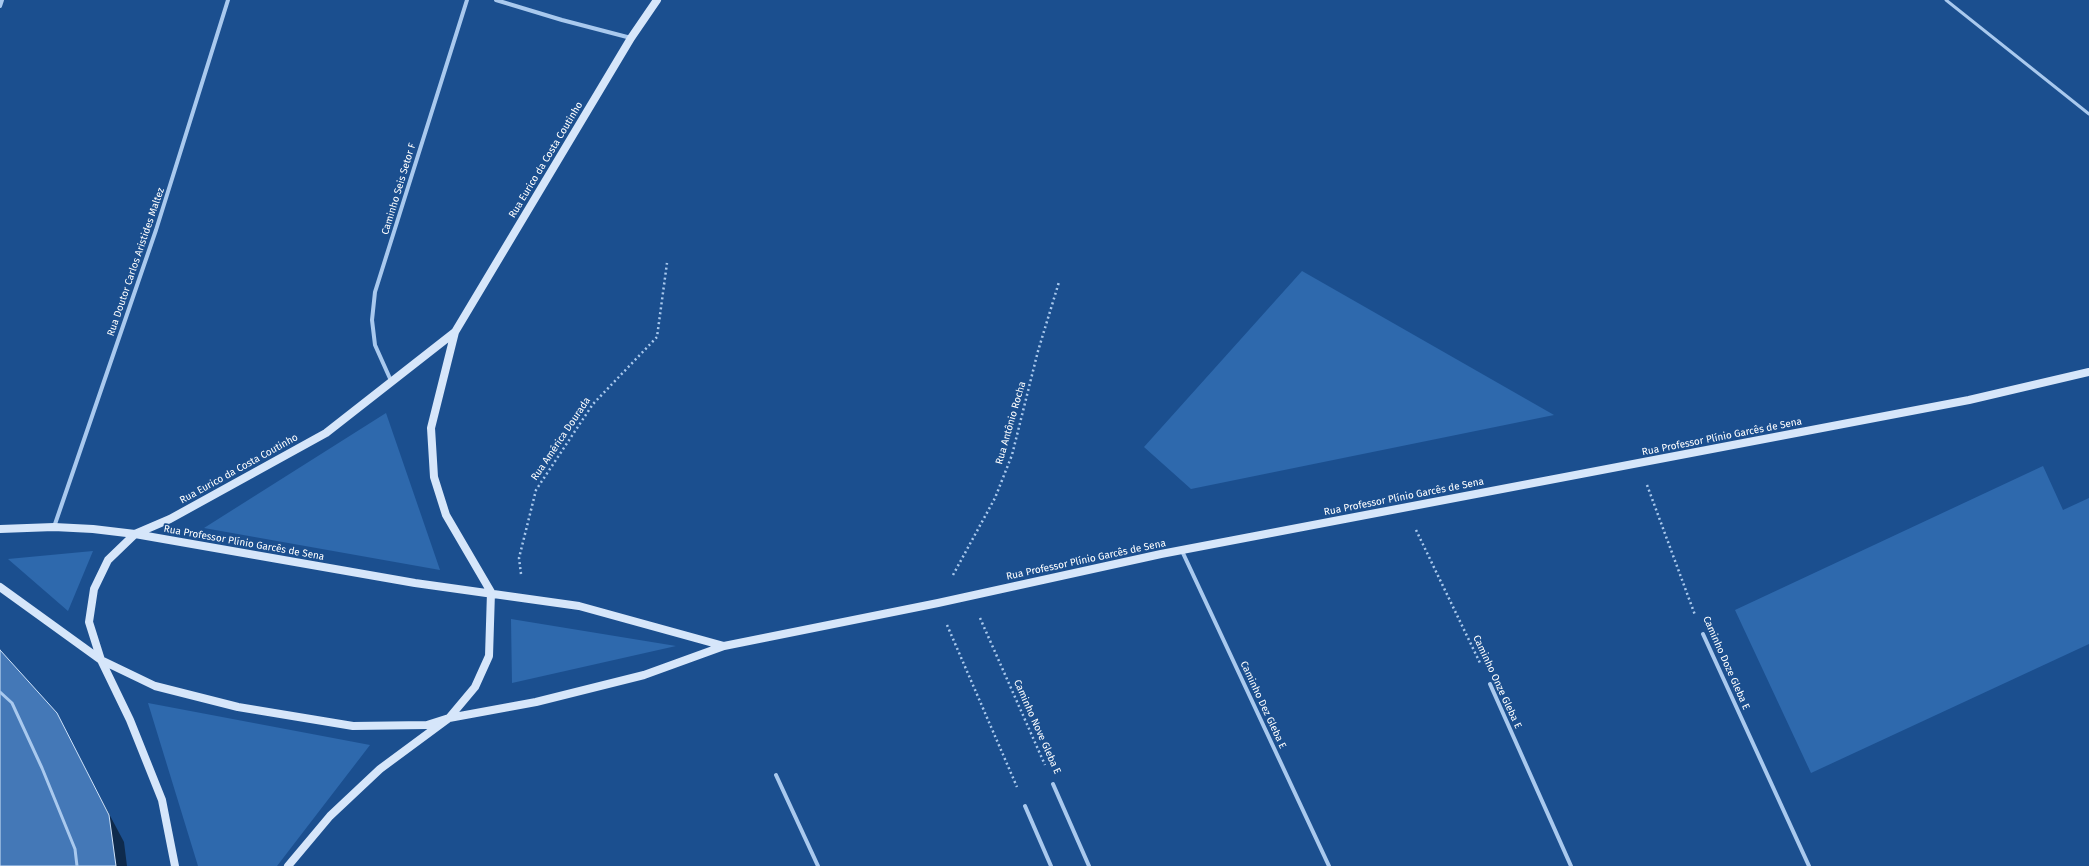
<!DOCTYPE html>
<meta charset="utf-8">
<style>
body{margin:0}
canvas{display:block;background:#1b4f8f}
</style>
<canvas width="2089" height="866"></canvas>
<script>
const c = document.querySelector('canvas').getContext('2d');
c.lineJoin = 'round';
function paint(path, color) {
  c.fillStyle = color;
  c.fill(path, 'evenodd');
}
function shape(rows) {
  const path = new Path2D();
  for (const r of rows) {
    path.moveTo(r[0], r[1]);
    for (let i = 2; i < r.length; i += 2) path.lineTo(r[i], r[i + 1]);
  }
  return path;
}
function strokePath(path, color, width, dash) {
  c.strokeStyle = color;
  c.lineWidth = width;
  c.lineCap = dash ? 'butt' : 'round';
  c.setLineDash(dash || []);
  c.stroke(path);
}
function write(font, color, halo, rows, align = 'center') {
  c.font = font + ' "Fira Sans",sans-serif';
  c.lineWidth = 3.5;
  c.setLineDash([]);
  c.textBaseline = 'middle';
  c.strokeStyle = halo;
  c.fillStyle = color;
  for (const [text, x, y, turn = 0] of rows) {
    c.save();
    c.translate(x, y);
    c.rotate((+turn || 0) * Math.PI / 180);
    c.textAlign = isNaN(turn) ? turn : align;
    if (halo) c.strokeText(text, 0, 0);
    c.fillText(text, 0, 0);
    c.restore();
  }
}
const green = shape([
 [1302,271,1554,415,1191,489,1144,447],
 [386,413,440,570,204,528],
 [2043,466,2063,510,2089,498,2089,644,1811,773,1735,610],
 [93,551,68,611,8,559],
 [511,619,676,646,512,683],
 [148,703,370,745,277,866,198,866]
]);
const shadow = shape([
 [0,651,56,714,124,842,127,866,0,866]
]);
const building = shape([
 [0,650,57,713,109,815,116,866,0,866,0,650]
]);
const path = shape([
 [1647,485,1695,615],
 [1416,530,1481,665],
 [521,574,519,558,536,490,593,404,657,337,667,263],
 [953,575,995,498,1012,455,1038,351,1059,282],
 [980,618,1045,765],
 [947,625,1017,787]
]);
const lane = shape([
 [1946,0,2089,114],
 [0,692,12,703,42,768,75,849,77,866]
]);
const street = shape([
 [496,0,562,20,631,38],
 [0,6,2,0],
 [392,383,375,345,372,320,375,292,467,0],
 [54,527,156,230,228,0],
 [1182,551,1329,866],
 [1703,634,1809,866],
 [1490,684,1571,866],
 [776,775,818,866],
 [1053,784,1089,866],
 [1025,806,1051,866]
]);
const secondary = shape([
 [0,529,54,527,93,529,135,534,415,583,579,606,724,646],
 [0,587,101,660,155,686,238,707,353,726,427,725,449,718,536,702,644,675,724,646,938,603,1161,554,1969,400,2089,372],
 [175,866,162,800,130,720,101,660,89,622,94,589,108,560,135,534,170,519,326,433,455,332],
 [288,866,330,816,380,769,449,718,475,687,489,656,491,592,446,515,434,477,431,428,455,332,631,38,657,0]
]);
const streetNames = [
 ["Rua Eurico da Costa Coutinho",546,160,-59],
 ["Caminho Seis Setor F",399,189,-73],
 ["Rua Doutor Carlos Aristides Maltez",136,262,-71],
 ["Rua Antônio Rocha",1011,423,-74],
 ["Rua Professor Plínio Garcês de Sena",1722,437,-11],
 ["Rua América Dourada",561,439,-56],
 ["Rua Eurico da Costa Coutinho",239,469,-29],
 ["Rua Professor Plínio Garcês de Sena",1404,497,-11],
 ["Rua Professor Plínio Garcês de Sena",244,543,10],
 ["Rua Professor Plínio Garcês de Sena",1086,560,-12],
 ["Caminho Doze Gleba E",1726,663,66],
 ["Caminho Onze Gleba E",1497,682,65],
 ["Caminho Dez Gleba E",1263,705,65],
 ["Caminho Nove Gleba E",1037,727,66]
];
paint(green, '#2e69ad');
paint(shadow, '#0007');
paint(building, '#4478b7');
strokePath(building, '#cfe3fa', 1);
strokePath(path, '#a9c9ee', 2.5, [2, 3]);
strokePath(lane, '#a9c9ee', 3);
strokePath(street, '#a9c9ee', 4);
strokePath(secondary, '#d6e6fa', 8);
write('10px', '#fff', '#1b4f8f', streetNames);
</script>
